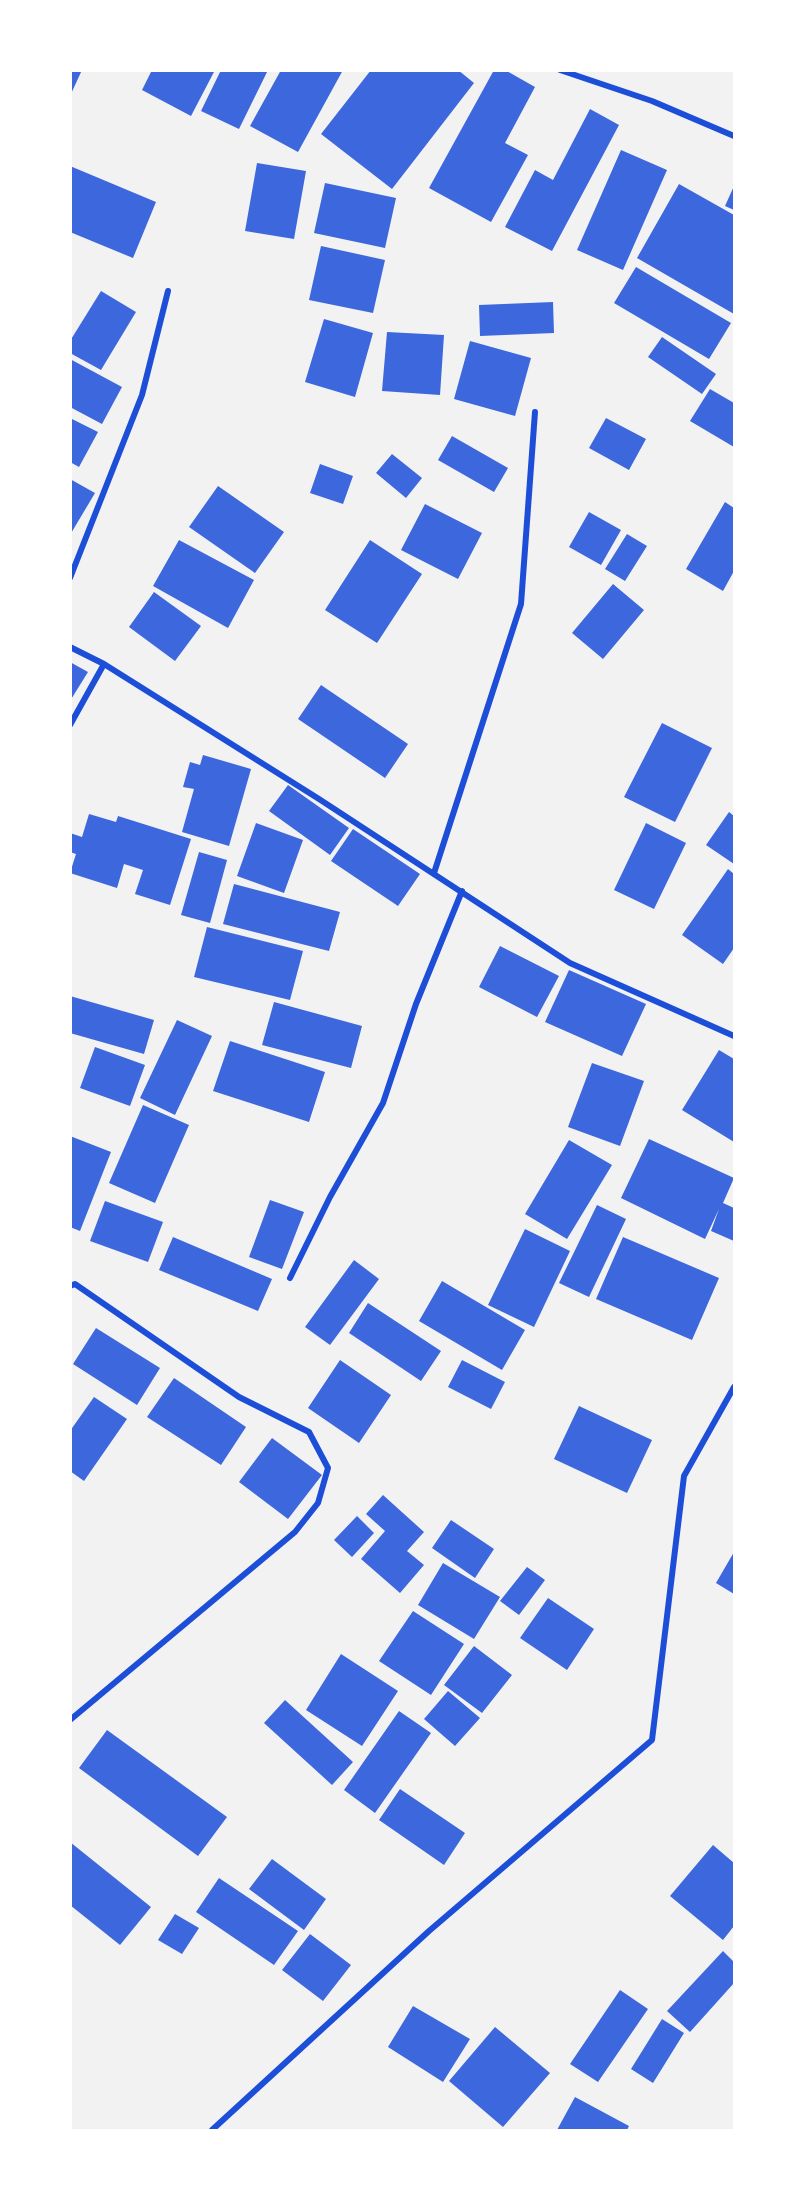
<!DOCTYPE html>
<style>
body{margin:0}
#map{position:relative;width:805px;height:2201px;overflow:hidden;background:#f2f2f2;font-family:"Space Grotesk",sans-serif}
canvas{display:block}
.frame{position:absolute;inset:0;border:72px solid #fff;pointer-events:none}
</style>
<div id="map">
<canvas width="805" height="2201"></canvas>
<div class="frame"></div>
</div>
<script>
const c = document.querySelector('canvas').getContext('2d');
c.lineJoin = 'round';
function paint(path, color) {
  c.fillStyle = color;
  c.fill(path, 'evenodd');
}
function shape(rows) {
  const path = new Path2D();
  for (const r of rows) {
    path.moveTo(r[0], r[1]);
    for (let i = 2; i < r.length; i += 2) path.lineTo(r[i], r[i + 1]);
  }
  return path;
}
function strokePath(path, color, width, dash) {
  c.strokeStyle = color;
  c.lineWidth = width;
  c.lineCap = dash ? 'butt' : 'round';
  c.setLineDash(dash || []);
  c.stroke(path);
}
const building = shape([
 [70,70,82,70,70,96],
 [152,70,215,70,191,116,142,90],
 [221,70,268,70,239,129,201,111],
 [281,70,343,70,298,152,250,126],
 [371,70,458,70,474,83,392,189,321,134],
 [494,70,505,70,535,87,505,143,528,155,491,222,429,188],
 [590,109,619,125,552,251,505,227,535,170,553,180],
 [621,150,667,170,623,270,577,250],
 [257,163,306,171,294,239,245,231],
 [70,166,156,202,133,258,70,232],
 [325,183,396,198,385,248,314,233],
 [679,184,734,215,734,314,637,258],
 [734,186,734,210,725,206],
 [321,246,385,260,373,313,309,300],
 [636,267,731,323,709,359,614,303],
 [101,291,136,312,101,370,70,353,70,341],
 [553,302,554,333,480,336,479,305],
 [324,319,373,333,355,397,305,382],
 [387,332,444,335,440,395,382,391],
 [662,337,716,374,702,394,648,357],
 [470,341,531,358,515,416,454,399],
 [70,359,122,387,102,424,70,407],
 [710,389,734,403,734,447,690,421],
 [70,418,98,432,79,467,70,462],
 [606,418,646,439,629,470,589,448],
 [452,436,508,468,494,492,438,460],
 [392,454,422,478,406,498,376,473],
 [320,464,353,476,343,504,310,493],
 [70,479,95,493,70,535],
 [218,486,284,532,255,573,189,527],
 [725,502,734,508,734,571,723,591,686,569],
 [425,504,482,533,458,579,401,550],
 [589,512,621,530,601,565,569,547],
 [627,534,647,546,625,581,605,569],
 [179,540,254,580,228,628,153,586],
 [370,540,422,574,377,643,325,610],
 [613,584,644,610,603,659,572,633],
 [154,592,201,626,175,661,129,627],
 [70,662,88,672,70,701],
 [321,685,408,744,385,778,298,719],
 [662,723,712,748,675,822,624,797],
 [203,755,251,769,229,846,182,832,194,789,183,787,190,762,200,765],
 [288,785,349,828,330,855,269,811],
 [729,812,734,816,734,864,706,845],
 [89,814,116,822,118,816,191,839,170,905,135,894,143,870,124,864,117,888,70,873,76,854,70,852,70,833,82,837],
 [256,823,303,840,284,893,237,876],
 [646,823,686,843,654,909,614,890],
 [353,829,420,874,398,906,331,861],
 [199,852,227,860,210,923,181,915],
 [728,869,734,874,734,948,723,964,682,935],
 [234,884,340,912,329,951,223,924],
 [207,927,303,951,290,1000,194,977],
 [500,946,559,976,537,1017,479,987],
 [569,970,646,1004,622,1056,545,1022],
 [70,996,154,1020,144,1054,70,1033],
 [274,1002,362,1026,351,1068,262,1045],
 [177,1020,212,1036,175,1115,140,1098],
 [230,1041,325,1072,309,1122,213,1091],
 [95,1047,145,1065,130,1106,80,1088],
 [719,1050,734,1059,734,1142,682,1110],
 [592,1063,644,1081,620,1146,568,1127],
 [143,1105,189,1125,155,1203,109,1183],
 [70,1136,111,1152,80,1231,70,1227],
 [649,1139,734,1178,723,1203,734,1208,734,1241,711,1231,719,1209,705,1239,621,1198],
 [569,1140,612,1165,567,1239,525,1214],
 [270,1200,304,1212,282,1269,249,1257],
 [105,1201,163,1222,148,1262,90,1241],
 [597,1205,626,1219,589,1297,559,1283],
 [525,1229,570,1251,534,1327,488,1305],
 [173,1237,272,1279,258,1311,159,1270],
 [623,1237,719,1278,692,1340,596,1299],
 [354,1260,379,1279,330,1345,305,1327],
 [442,1281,525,1330,502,1370,419,1321],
 [368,1303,441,1351,421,1381,349,1333],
 [96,1328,160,1368,137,1405,73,1364],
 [340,1360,391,1395,359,1443,308,1408],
 [462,1360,505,1382,491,1409,448,1387],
 [174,1378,246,1427,221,1465,147,1417],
 [94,1397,127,1419,84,1481,70,1471,70,1431],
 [579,1406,652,1440,627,1493,554,1459],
 [272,1438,322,1475,288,1519,239,1482],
 [383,1495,424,1532,407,1551,424,1565,400,1593,361,1559,385,1531,366,1514],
 [357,1516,374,1533,352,1557,334,1540],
 [451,1520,494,1549,475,1578,432,1548],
 [734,1552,734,1594,716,1583],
 [443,1563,500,1597,474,1639,418,1605],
 [527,1567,545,1580,519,1615,500,1601],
 [548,1598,594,1629,567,1670,520,1638],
 [413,1611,464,1644,431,1695,379,1661],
 [474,1646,512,1675,482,1713,444,1685],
 [341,1654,398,1691,362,1746,306,1710],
 [448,1691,480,1718,455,1746,424,1719],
 [285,1700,353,1762,332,1785,264,1723],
 [399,1711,431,1733,375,1813,344,1790],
 [107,1730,227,1817,198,1856,79,1768],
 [400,1789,465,1833,444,1865,379,1820],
 [70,1842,151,1907,120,1945,70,1905],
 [713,1845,734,1863,734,1926,723,1940,670,1896],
 [272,1859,326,1899,304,1930,249,1889],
 [219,1878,298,1931,274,1965,196,1912],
 [175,1914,199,1928,182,1954,158,1940],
 [310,1934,351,1965,323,2001,282,1970],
 [723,1951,734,1962,734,1983,690,2032,667,2011],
 [620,1990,648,2009,598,2082,570,2064],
 [413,2006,470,2039,443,2082,388,2047],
 [662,2019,684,2033,653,2083,631,2069],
 [495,2027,550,2073,503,2127,449,2081],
 [575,2097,629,2126,627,2130,557,2130]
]);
const minor = shape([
 [560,70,652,101,734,136],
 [70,578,142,395,168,291],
 [70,647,104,664,319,799,570,963,734,1036],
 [70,725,104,664],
 [434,873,521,604,535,412],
 [290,1278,330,1197,383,1103,416,1004,462,891],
 [70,1286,75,1284,239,1397,309,1432,328,1468,318,1503,295,1532,70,1720],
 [212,2130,429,1931,652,1740,684,1476,734,1387]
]);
paint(building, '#3d67dc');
strokePath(minor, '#1d4ed8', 6);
</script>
